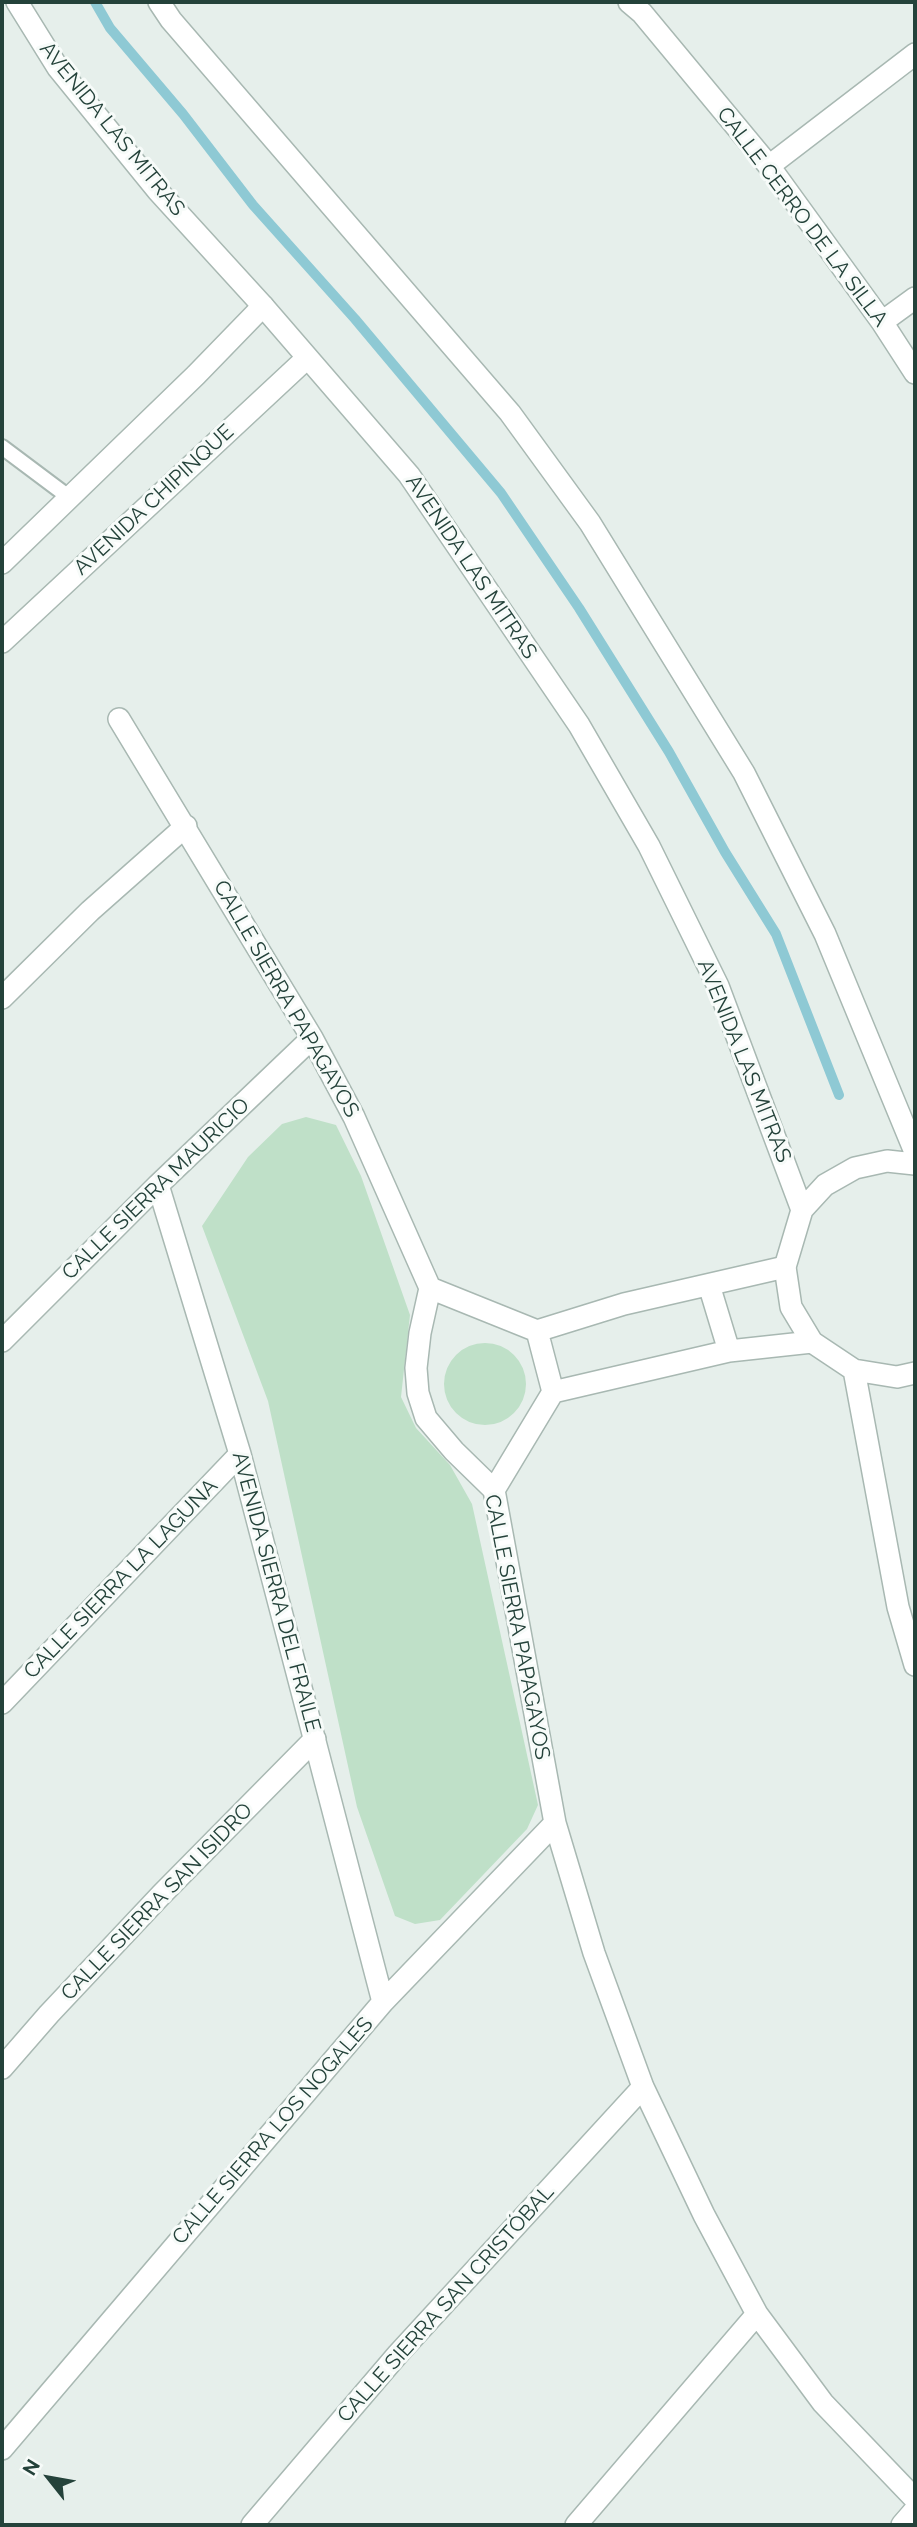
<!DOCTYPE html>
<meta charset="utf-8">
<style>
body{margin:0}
#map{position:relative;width:917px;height:2527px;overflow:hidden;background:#e6efeb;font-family:Raleway,sans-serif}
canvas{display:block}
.frame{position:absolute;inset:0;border:4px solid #24423a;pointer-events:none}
.north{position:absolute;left:14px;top:2443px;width:70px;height:70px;-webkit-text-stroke:5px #f7fbf9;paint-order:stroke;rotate:301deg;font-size:19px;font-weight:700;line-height:28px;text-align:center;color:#24423a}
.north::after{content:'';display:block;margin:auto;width:24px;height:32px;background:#24423a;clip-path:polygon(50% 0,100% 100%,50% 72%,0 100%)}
</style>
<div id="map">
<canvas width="917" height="2527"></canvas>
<div class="frame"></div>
<div class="north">N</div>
</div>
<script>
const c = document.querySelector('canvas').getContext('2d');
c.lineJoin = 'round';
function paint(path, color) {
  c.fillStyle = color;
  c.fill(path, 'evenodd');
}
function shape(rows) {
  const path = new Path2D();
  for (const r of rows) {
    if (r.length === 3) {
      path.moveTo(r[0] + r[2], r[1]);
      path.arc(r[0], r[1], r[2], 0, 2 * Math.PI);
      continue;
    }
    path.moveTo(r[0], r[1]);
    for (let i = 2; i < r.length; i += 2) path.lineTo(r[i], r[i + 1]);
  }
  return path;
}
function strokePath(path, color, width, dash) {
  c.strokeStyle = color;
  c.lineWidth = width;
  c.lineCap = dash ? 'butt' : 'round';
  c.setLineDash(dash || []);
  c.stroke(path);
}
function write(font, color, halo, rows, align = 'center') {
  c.font = font + ' Raleway,sans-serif';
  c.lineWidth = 6;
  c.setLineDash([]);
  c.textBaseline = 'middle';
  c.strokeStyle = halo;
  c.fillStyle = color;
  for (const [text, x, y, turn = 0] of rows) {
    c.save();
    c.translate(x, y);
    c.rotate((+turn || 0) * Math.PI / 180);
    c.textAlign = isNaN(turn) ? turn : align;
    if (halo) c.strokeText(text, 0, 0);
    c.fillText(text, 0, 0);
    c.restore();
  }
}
const green = shape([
 [306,1117,336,1125,361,1176,410,1315,401,1397,416,1428,450,1465,472,1504,538,1805,527,1829,440,1920,415,1924,395,1916,357,1807,268,1401,202,1226,248,1157,282,1124],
 [485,1384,41]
]);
const stream = shape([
 [95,2,110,28,183,114,253,205,355,319,501,493,579,608,669,752,725,852,776,934,839,1095]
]);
const service = shape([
 [2,447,70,498]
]);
const minor = shape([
 [629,2,642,13,769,166,882,322,915,373],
 [769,166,915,54],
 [882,322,915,298],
 [2,563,196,375,263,306],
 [2,642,307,358],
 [119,719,312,1038,354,1117,430,1288,420,1333,416,1368,418,1393,426,1418,454,1451,494,1490,555,1823,594,1953,643,2087,704,2215,757,2314,823,2403,915,2499],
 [2,998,90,911,186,826],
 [158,1185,240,1454,383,2002],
 [709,1285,729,1351],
 [430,1288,537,1331,624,1304,785,1267],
 [537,1331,553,1392],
 [2,1341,158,1185,312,1038],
 [494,1490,553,1392,729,1351,812,1342],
 [2,1703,240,1454],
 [2,2068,49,2014,161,1895,315,1739],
 [2,2449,383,2002,555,1823],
 [252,2525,398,2354,643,2087],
 [576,2525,757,2314]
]);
const tertiary = shape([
 [17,2,58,68,158,191,263,306,409,475,579,725,649,846,718,986,802,1210],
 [159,2,171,20,510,413,590,523,744,773,825,934,915,1152],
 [915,1164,887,1161,855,1168,825,1185,802,1210,785,1267,791,1307,812,1342,854,1370,897,1377,915,1373],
 [854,1370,898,1607,915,1665],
 [902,2525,915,2510]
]);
const streetNames = [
 ["AVENIDA LAS MITRAS",112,129,51],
 ["CALLE CERRO DE LA SILLA",802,217,53],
 ["AVENIDA CHIPINQUE",154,500,-43],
 ["AVENIDA LAS MITRAS",471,567,56],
 ["CALLE SIERRA PAPAGAYOS",286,999,60],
 ["AVENIDA LAS MITRAS",744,1061,68],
 ["CALLE SIERRA MAURICIO",156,1189,-44],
 ["CALLE SIERRA LA LAGUNA",121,1579,-46],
 ["AVENIDA SIERRA DEL FRAILE",276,1592,75],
 ["CALLE SIERRA PAPAGAYOS",517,1627,79],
 ["CALLE SIERRA SAN ISIDRO",157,1902,-46],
 ["CALLE SIERRA LOS NOGALES",273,2131,-49],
 ["CALLE SIERRA SAN CRISTÓBAL",446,2304,-48]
];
paint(green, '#bfe0c8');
strokePath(stream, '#8ec9d4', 10);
strokePath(service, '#a8b8b2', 18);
strokePath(minor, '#a8b8b2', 24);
strokePath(tertiary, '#a8b8b2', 24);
strokePath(service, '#fff', 14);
strokePath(minor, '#fff', 21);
strokePath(tertiary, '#fff', 21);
write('21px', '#24423a', '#f7fbf9', streetNames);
</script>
